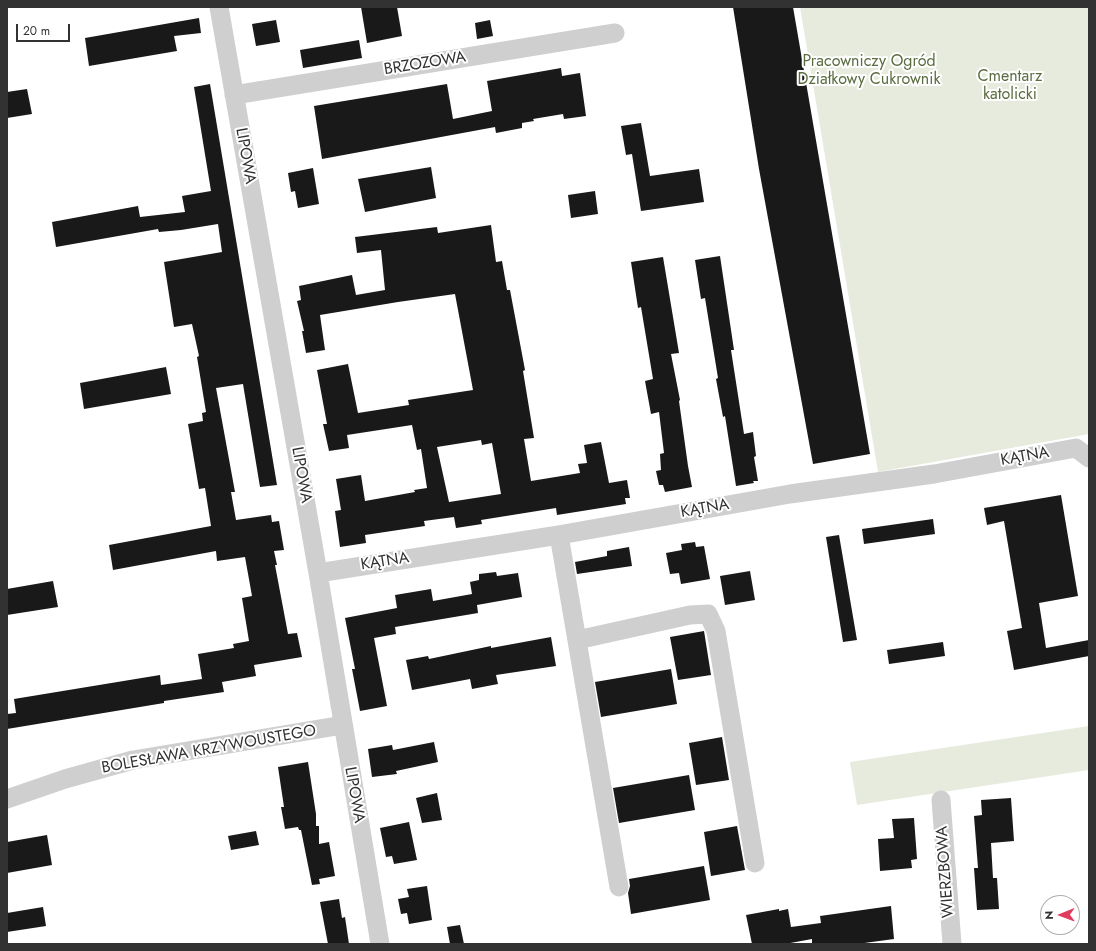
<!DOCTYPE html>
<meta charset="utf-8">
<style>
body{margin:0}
#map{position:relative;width:1096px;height:951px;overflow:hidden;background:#fff;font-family:Jost,sans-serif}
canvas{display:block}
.frame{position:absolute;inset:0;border:8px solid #323232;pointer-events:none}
.north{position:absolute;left:1040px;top:895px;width:40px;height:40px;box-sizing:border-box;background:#fff;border:1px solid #adadad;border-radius:50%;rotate:269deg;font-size:11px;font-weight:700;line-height:16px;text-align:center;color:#323232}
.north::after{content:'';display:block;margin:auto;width:14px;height:18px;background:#e13c5e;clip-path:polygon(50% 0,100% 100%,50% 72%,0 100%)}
.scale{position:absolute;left:16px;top:24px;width:54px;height:18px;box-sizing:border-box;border:2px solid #323232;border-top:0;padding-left:5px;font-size:12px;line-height:14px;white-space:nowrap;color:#323232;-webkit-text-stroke:3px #fff;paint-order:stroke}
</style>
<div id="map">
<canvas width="1096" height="951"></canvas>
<div class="frame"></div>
<div class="north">N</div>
<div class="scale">20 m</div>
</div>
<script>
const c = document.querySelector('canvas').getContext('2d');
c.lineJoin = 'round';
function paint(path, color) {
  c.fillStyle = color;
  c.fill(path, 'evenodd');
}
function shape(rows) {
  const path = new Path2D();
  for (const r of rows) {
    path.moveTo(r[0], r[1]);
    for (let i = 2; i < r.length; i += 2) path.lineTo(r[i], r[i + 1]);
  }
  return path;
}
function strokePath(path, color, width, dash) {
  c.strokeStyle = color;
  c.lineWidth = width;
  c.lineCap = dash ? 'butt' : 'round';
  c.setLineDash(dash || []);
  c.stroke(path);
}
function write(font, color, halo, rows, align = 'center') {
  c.font = font + ' Jost,sans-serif';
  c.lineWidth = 4;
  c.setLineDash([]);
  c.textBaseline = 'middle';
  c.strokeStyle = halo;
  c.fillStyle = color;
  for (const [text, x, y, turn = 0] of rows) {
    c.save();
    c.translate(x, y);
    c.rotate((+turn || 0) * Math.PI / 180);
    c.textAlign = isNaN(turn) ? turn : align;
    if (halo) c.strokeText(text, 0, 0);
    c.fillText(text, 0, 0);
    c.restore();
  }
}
const green = shape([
 [800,7,1089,7,1089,434,878,472],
 [1089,726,1089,770,857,805,850,762]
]);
const building = shape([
 [361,7,397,7,402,36,367,43],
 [733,7,793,7,870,454,813,464,759,169],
 [199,18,201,33,174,36,177,51,89,66,85,38],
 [276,20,280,42,256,46,252,24],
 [490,20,493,36,477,39,475,23],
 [359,40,362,58,303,68,300,50],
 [561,68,562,76,580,73,586,116,564,119,563,114,533,119,534,121,522,123,522,128,496,133,495,127,322,159,314,106,447,84,453,119,492,111,487,81],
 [210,84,277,485,260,487,243,384,216,388,235,492,231,492,236,520,271,515,272,522,279,521,284,550,274,551,277,565,275,565,288,634,297,633,302,657,254,665,256,676,222,682,224,692,164,701,164,703,7,729,7,714,16,713,14,699,160,675,161,685,202,679,198,654,234,648,233,644,249,641,242,598,252,596,245,557,217,561,216,551,113,570,109,545,211,526,205,488,199,489,188,424,203,421,202,413,206,412,197,357,199,356,192,324,174,327,164,262,222,252,218,224,181,230,159,232,158,229,56,247,52,222,138,206,140,217,185,212,182,196,211,191,194,87],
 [27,89,32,114,7,118,7,92],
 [641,123,650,176,699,169,704,202,641,211,632,154,626,155,621,126],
 [431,167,436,198,365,212,358,179],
 [313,168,319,204,298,208,295,191,291,192,288,173],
 [595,191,598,214,571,218,568,195],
 [491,225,496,262,502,261,507,290,510,290,525,370,523,371,534,438,524,439,531,481,580,473,578,464,587,463,584,445,601,442,609,483,627,480,630,498,625,498,626,504,557,515,556,508,481,520,482,524,456,528,454,517,424,521,425,526,365,535,366,543,340,547,335,511,341,510,336,479,361,475,365,501,415,492,414,490,427,488,421,449,417,450,412,425,347,435,349,448,329,451,323,424,327,424,317,370,348,364,358,413,409,405,408,400,473,390,455,294,398,302,320,315,325,350,306,353,302,331,304,331,297,301,301,300,299,286,352,275,356,295,385,290,381,250,357,253,355,237,437,227,438,233],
 [481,440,482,445,492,443,501,494,449,502,437,447],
 [720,256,734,350,731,350,744,434,753,432,756,456,754,457,758,481,753,481,754,483,736,486,725,416,723,417,716,379,718,378,705,298,701,299,695,260],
 [663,257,679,353,671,354,680,400,679,401,688,466,692,487,665,492,663,485,659,485,656,471,661,470,660,454,664,453,659,412,651,414,645,381,653,379,641,307,638,308,631,262],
 [166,367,171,394,84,409,80,383],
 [1061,495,1078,596,1039,603,1046,648,1089,640,1089,656,1014,670,1007,631,1022,628,1004,521,987,525,984,508],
 [933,519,935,534,864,544,862,529],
 [839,535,857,640,843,642,826,537],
 [695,542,696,547,704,546,710,579,681,584,679,573,670,574,666,553,682,550,681,544],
 [629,547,632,566,577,574,575,562,607,556,607,551],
 [750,571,755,600,725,605,720,576],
 [496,572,497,576,518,573,522,597,477,605,478,613,395,627,396,634,374,638,387,706,360,711,352,669,355,669,345,618,397,608,395,595,431,589,433,601,472,594,470,582,479,580,479,574],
 [53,581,58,607,7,615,7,589],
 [704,631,711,675,678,680,670,637],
 [551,637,556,666,496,675,498,684,472,689,470,679,412,690,406,660,428,656,429,659,491,646,491,648],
 [943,642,945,656,889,664,887,650],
 [671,669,677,704,601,717,595,682],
 [722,737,729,780,696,785,689,743],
 [434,742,438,762,396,771,397,774,372,777,368,749,392,745,393,750],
 [308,762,316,814,316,826,319,826,319,844,329,842,335,876,319,879,320,884,312,885,301,830,299,830,298,827,285,829,281,807,284,807,278,767],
 [689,775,695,810,619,823,613,788],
 [437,793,442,820,422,823,416,798],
 [1011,798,1014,841,991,843,993,878,997,878,999,909,977,910,974,868,978,868,974,816,982,815,981,800],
 [914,818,917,859,911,860,912,868,880,871,878,839,894,838,892,819],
 [409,822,417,860,394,864,392,856,386,857,380,828],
 [737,826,745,870,711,876,704,832],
 [256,831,259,845,231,850,228,836],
 [47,835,52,865,7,873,7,842],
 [704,866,710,900,631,914,628,893,630,886,629,879],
 [427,886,432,920,409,924,407,913,401,914,398,899,409,897,407,889],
 [339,899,342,918,345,917,349,944,328,944,320,902],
 [891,906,894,939,857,944,812,944,812,939,785,944,752,944,746,915,779,909,779,911,788,909,791,927,821,923,820,916],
 [43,907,46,926,7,932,7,913],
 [460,925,464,944,450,944,447,927]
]);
const street = shape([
 [219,7,318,573,380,944],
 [234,95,615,33],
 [559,535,619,887],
 [318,573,559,535,790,494,934,474,1076,448,1089,458],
 [577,640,690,615,708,614,716,631,755,863],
 [7,799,65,779,133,760,343,725],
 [941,800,952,944]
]);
const parkNames = [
 ["Pracowniczy Ogród",869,62],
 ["Działkowy Cukrownik",869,80],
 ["Cmentarz",1010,77],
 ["katolicki",1010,95]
];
const streetNames = [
 ["BRZOZOWA",425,64,-9],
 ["LIPOWA",245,156,80],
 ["KĄTNA",1025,457,-10],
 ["LIPOWA",301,475,80],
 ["KĄTNA",705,509,-10],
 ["KĄTNA",385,562,-9],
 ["BOLESŁAWA KRZYWOUSTEGO",209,750,-10],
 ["LIPOWA",354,795,80],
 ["WIERZBOWA",946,872,-94]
];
paint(green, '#e7ebde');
paint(building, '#191919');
strokePath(street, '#cfcfcf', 19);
write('16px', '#5b6d40', '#fff', parkNames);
write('16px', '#323232', '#fff', streetNames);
</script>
